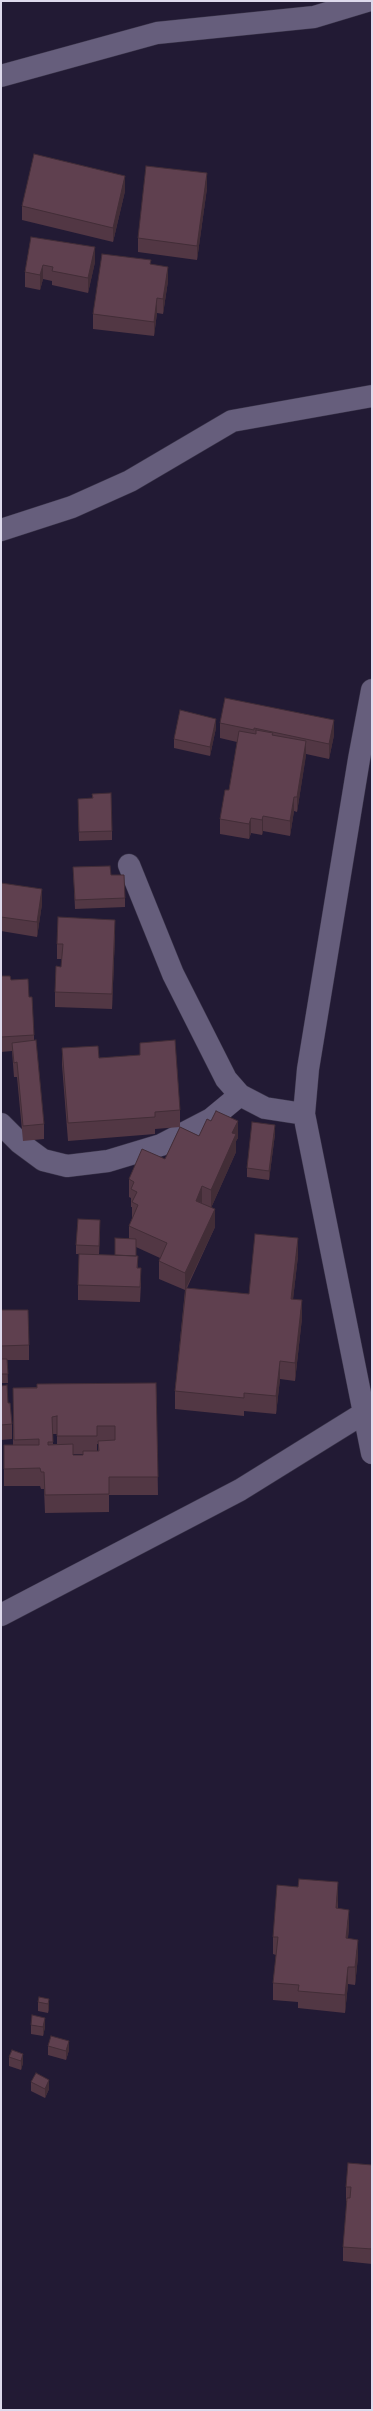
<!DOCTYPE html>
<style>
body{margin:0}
#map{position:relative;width:373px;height:2411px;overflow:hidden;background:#221a34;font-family:"Zilla Slab",serif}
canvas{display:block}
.frame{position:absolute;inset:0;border:2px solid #dedaec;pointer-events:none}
</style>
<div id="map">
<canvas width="373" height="2411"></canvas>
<div class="frame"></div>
</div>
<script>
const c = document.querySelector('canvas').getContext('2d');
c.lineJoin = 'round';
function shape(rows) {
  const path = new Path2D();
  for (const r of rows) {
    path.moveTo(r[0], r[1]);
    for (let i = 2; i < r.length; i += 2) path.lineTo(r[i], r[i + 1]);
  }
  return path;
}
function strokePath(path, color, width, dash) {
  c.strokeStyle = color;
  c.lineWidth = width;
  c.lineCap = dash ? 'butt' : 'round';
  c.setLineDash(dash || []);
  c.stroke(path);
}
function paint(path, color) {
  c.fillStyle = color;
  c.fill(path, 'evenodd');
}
const street = shape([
 [1,76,157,33,314,17,367,1],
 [1,530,72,507,130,481,232,421,372,396],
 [372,690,359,759,308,1069,304,1114,372,1453],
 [129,865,173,974,226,1079,240,1095,265,1108,304,1114],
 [1,1124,20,1143,43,1160,67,1166,108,1161,161,1145,211,1119,240,1095],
 [1,1615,240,1490,372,1408]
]);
const wall = shape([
 [207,188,197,260,138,252,138,238],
 [125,191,113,242,22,220,22,206],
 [31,237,95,262,88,293,52,285,52,281,43,279,40,290,25,287,25,272],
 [151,264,168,281,163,314,157,313,154,336,93,329,93,314],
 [220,723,334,735,329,759,306,754,297,812,294,811,290,836,263,831,262,835,251,833,249,839,220,834,220,819,229,790,237,742,220,738],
 [216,728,210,756,174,748,174,739],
 [92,794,112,831,112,840,79,841,78,807,92,798],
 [73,867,111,875,125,898,125,907,75,909],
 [1,883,42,904,37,937,1,931],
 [115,934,112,1009,55,1007,55,992,61,967,62,959,57,959,57,944],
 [1,976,11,980,29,997,34,1035,34,1041,44,1124,44,1139,23,1141,17,1077,14,1077,12,1051,1,1052],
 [140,1043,180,1110,180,1127,199,1136,238,1138,236,1141,236,1152,211,1208,215,1227,187,1288,249,1294,298,1256,293,1299,302,1318,295,1381,280,1379,276,1414,244,1411,244,1416,175,1409,175,1391,185,1290,159,1279,159,1261,160,1258,136,1247,136,1256,138,1268,141,1283,140,1302,78,1300,78,1285,80,1254,76,1254,76,1245,100,1229,99,1255,115,1255,129,1239,129,1226,132,1219,132,1207,131,1207,131,1198,129,1197,129,1179,165,1159,180,1127,155,1129,155,1134,68,1141,62,1065,62,1048,99,1058,140,1055],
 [275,1134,269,1180,247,1177,247,1168],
 [1,1310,29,1345,29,1360,7,1360,8,1383,1,1383],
 [156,1383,158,1495,109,1495,109,1512,45,1513,44,1489,41,1489,40,1486,4,1486,4,1445,13,1445,13,1388],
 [53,1434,57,1434,57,1444,53,1444],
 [97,1444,98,1444,98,1451,97,1451],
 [73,1454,83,1454,83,1455,73,1455],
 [1,1386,8,1403,12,1424,12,1439,1,1440],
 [338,1900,338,1908,349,1927,348,1938,358,1957,355,1985,348,1984,345,2013,298,2008,298,2002,273,2000,273,1983,276,1955,273,1954,273,1937],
 [49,1999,49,2008,48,2013,38,2011,38,2002],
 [31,2025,45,2027,43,2036,31,2034],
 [48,2046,69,2050,66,2060,48,2055],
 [12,2050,23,2063,21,2070,9,2066,9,2057],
 [31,2082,49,2089,45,2098,31,2091],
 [372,2165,372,2264,343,2261,343,2247,347,2201,346,2201,346,2187]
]);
const shadedWall = shape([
 [207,173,207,188,197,260,197,246],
 [125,176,125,191,113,242,113,228],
 [95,247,95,262,88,293,88,278],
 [43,265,43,279,40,290,40,275],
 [168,267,168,281,163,314,163,299],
 [157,298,157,313,154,336,154,322],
 [216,719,216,728,210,756,210,747],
 [334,720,334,735,329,759,329,744],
 [306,741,306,756,297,812,297,797],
 [294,797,294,811,290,836,290,821],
 [263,816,263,831,262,835,262,820],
 [251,818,251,833,249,839,249,824],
 [42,889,42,904,37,937,37,922],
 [115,920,115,934,112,1009,112,994],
 [238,1121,238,1138,236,1141,236,1152,211,1208,211,1190,232,1133],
 [275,1125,275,1134,269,1180,269,1171],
 [202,1186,202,1203,196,1201],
 [215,1209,215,1227,185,1290,185,1273],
 [100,1220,100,1229,99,1255,99,1246],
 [298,1238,298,1256,291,1317,291,1299],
 [302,1300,302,1318,295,1381,295,1363],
 [280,1361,280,1379,276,1414,276,1396],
 [338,1882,338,1900,336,1926,336,1908],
 [349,1910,349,1927,346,1956,346,1938],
 [358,1940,358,1957,355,1985,355,1967],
 [348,1967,348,1984,345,2013,345,1995],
 [49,1999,49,2008,48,2013,48,2004],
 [45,2018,45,2027,43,2036,43,2027],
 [69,2041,69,2050,66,2060,66,2051],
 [23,2054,23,2063,21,2070,21,2061],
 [49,2080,49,2089,45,2098,45,2089]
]);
const building = shape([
 [34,154,125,176,113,228,22,206,34,154],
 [146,166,207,173,197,246,138,238,146,166],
 [31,237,95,247,88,278,52,271,53,267,43,265,40,275,25,272,31,237],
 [102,254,151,260,150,264,168,267,163,299,157,298,154,322,93,314,102,254],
 [225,698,334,720,329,744,254,728,254,730,220,723,225,698],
 [180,710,216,719,210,747,174,739,180,710],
 [256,730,273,733,272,735,306,741,297,797,294,797,290,821,263,816,262,820,251,818,249,824,220,819,225,790,229,790,239,731,256,734,256,730],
 [111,793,112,831,79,832,78,799,93,798,92,794,111,793],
 [110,866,111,875,124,875,125,898,75,900,73,867,110,866],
 [1,883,42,889,37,922,1,917,1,883],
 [58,917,115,920,112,994,55,992,56,966,61,967,63,944,57,944,58,917],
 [1,976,10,976,11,980,28,979,29,997,32,997,34,1035,1,1037,1,976],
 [36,1040,44,1124,23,1126,17,1062,14,1063,12,1043,36,1040],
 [175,1040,180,1110,155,1112,155,1117,68,1123,62,1048,98,1046,99,1058,140,1055,140,1043,175,1040],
 [216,1111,238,1121,232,1133,236,1134,211,1190,202,1186,196,1201,215,1209,185,1273,159,1261,167,1243,129,1226,138,1205,132,1202,137,1192,131,1189,134,1182,129,1179,142,1149,165,1159,180,1127,199,1136,207,1119,211,1121,216,1111],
 [252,1122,275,1125,269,1171,247,1168,252,1122],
 [78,1219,100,1220,99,1246,76,1245,78,1219],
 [255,1234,298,1238,291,1299,302,1300,295,1363,280,1361,276,1396,244,1393,244,1398,175,1391,186,1288,249,1294,255,1234],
 [115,1238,136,1239,136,1256,115,1255,115,1238],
 [79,1254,138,1256,137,1268,141,1268,140,1287,78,1285,79,1254],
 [1,1310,28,1310,29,1345,1,1346,1,1310],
 [1,1359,7,1359,8,1374,1,1374,1,1359],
 [156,1383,158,1477,109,1477,109,1494,45,1495,44,1472,41,1472,40,1468,4,1469,4,1445,39,1445,39,1439,14,1440,13,1388,37,1388,37,1384,156,1383],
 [57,1416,57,1436,97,1436,97,1426,115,1426,115,1440,98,1441,99,1451,83,1451,83,1455,73,1455,73,1444,48,1445,48,1442,53,1442,52,1417,57,1416],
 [7,1385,8,1403,10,1403,12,1424,1,1425,1,1386,7,1385],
 [299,1879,338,1882,336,1908,349,1910,346,1938,358,1940,355,1967,348,1967,345,1995,298,1991,299,1985,273,1983,278,1937,273,1937,277,1885,298,1887,299,1879],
 [39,1997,49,1999,48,2004,38,2002,39,1997],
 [32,2015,45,2018,43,2027,31,2025,32,2015],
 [51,2036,69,2041,66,2051,48,2046,51,2036],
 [12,2050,23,2054,21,2061,9,2057,12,2050],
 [36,2073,49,2080,45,2089,31,2082,36,2073],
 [348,2163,372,2165,372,2249,343,2247,347,2198,350,2198,351,2187,346,2187,348,2163]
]);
strokePath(street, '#3a3449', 23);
strokePath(street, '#665e7c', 22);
paint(wall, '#523744');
paint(shadedWall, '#422d37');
paint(building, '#5f404f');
strokePath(building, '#422d37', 1);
</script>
